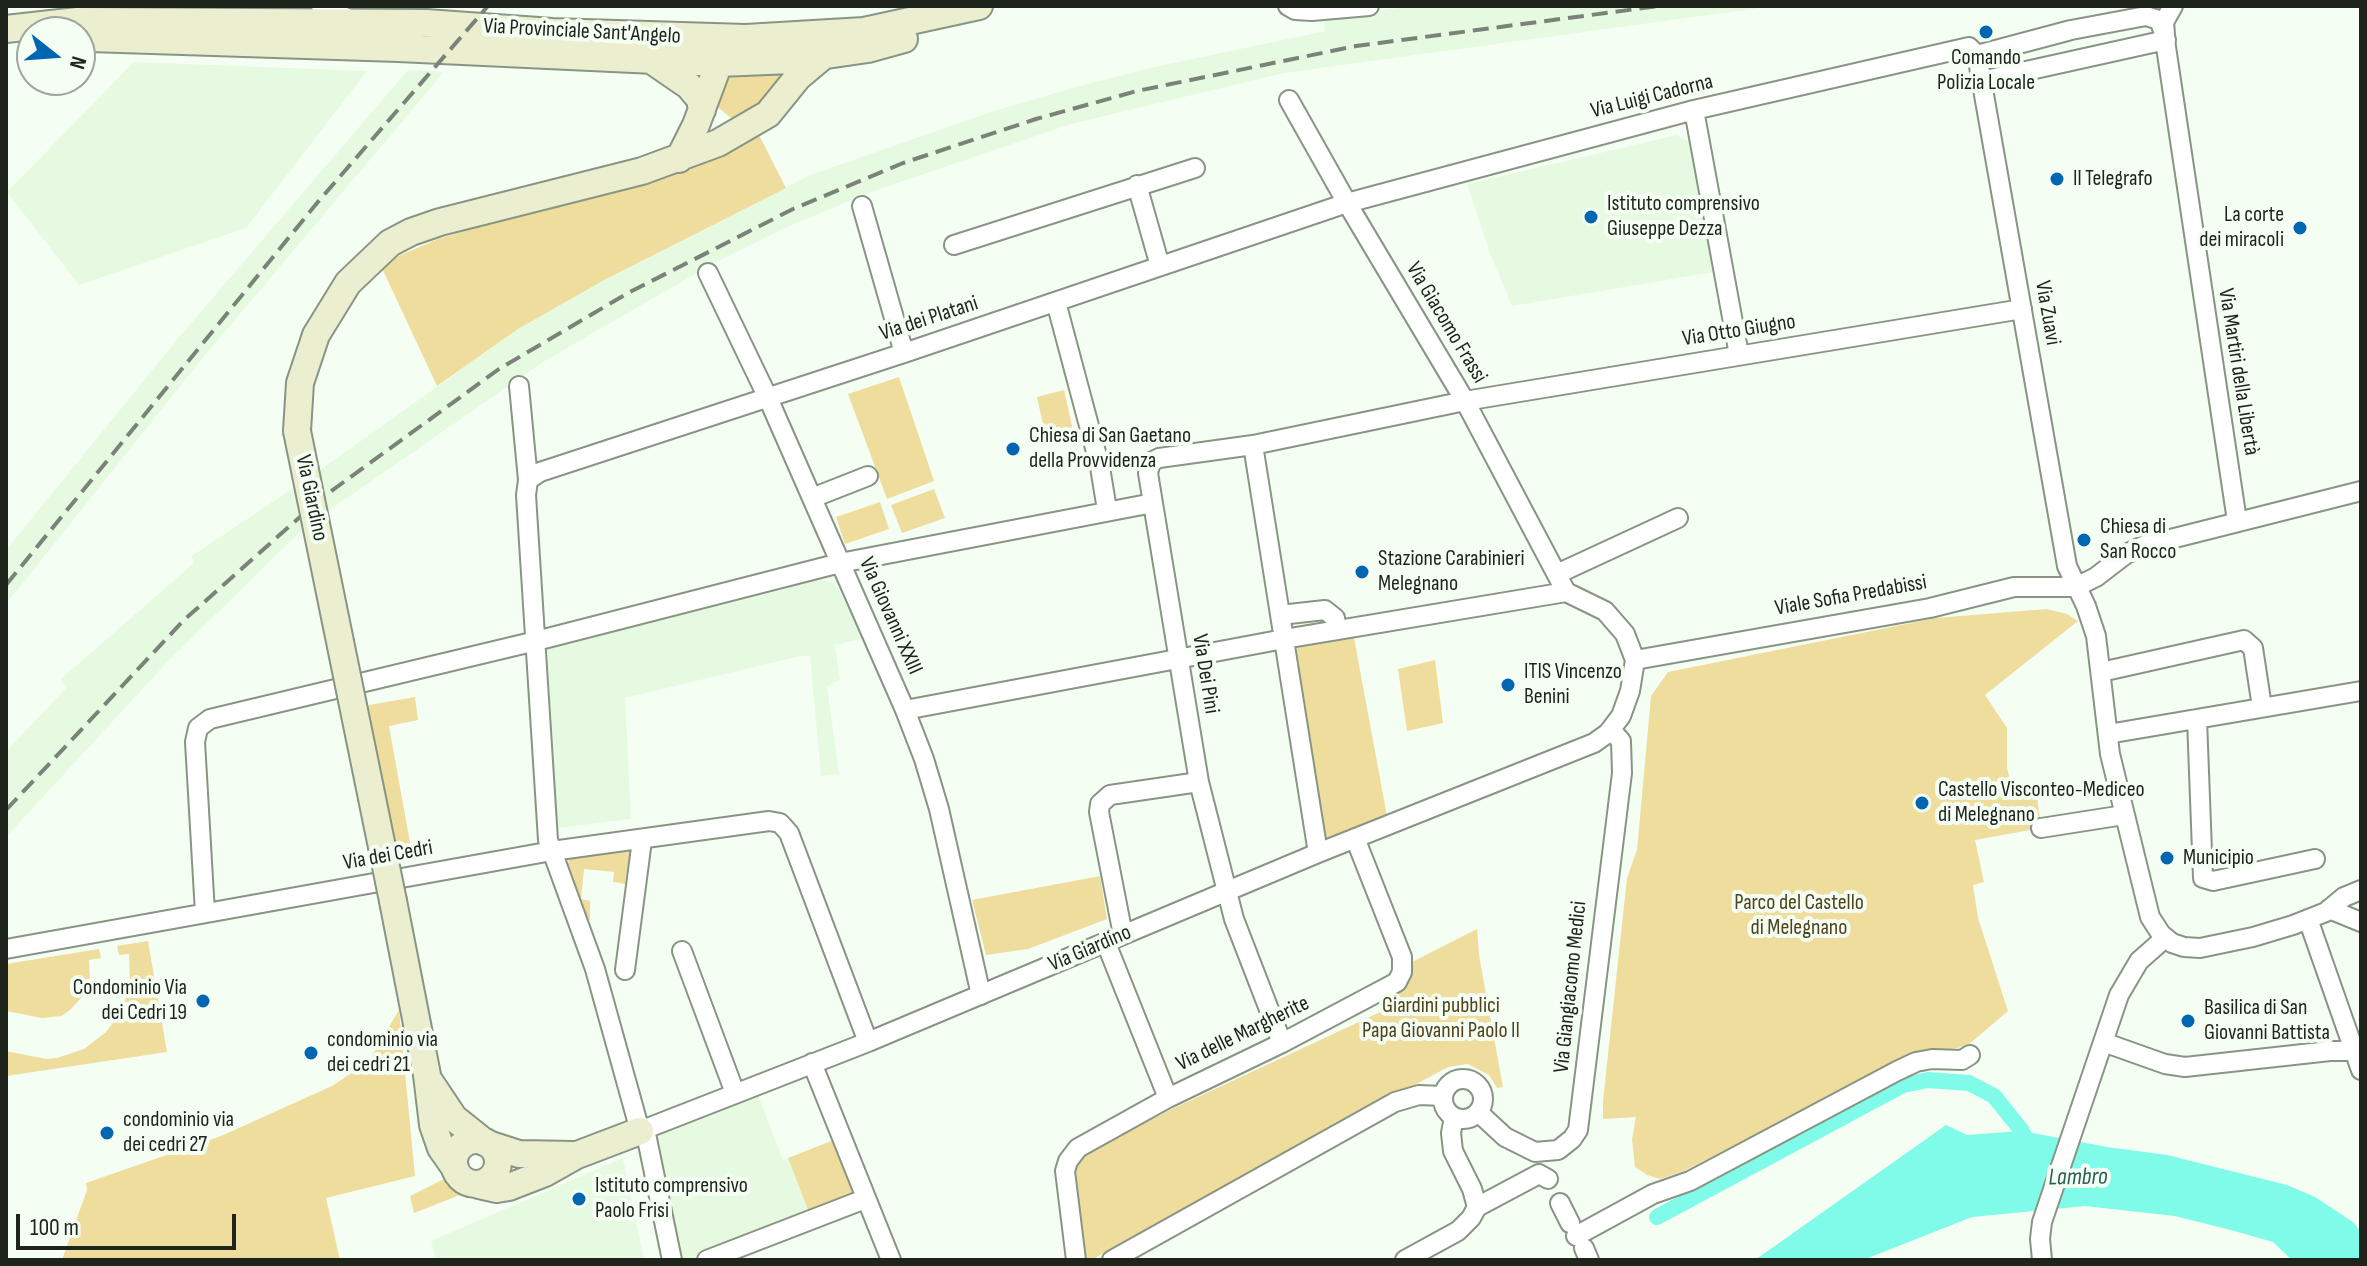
<!DOCTYPE html>
<meta charset="utf-8">
<style>
body{margin:0}
#map{position:relative;width:2367px;height:1266px;overflow:hidden;background:#f5fef3;font-family:"Sofia Sans Condensed",sans-serif}
canvas{display:block}
.frame{position:absolute;inset:0;border:8px solid #1e231c;pointer-events:none}
.north{position:absolute;left:16px;top:16px;width:80px;height:80px;box-sizing:border-box;background:#f5fef3;border:2px solid #9fa69d;border-radius:50%;rotate:107deg;font-size:22px;font-weight:700;line-height:32px;text-align:center;color:#1e231c}
.north::after{content:'';display:block;margin:auto;width:28px;height:36px;background:#0066b2;clip-path:polygon(50% 0,100% 100%,50% 72%,0 100%)}
.scale{position:absolute;left:16px;top:1214px;width:220px;height:36px;box-sizing:border-box;border:4px solid #1e231c;border-top:0;padding-left:10px;font-size:24px;line-height:28px;white-space:nowrap;color:#1e231c;-webkit-text-stroke:6px #f5fef3;paint-order:stroke}
</style>
<div id="map">
<canvas width="2367" height="1266"></canvas>
<div class="frame"></div>
<div class="north">N</div>
<div class="scale">100 m</div>
</div>
<script>
const c = document.querySelector('canvas').getContext('2d');
c.lineJoin = 'round';
function paint(path, color) {
  c.fillStyle = color;
  c.fill(path, 'evenodd');
}
function shape(rows) {
  const path = new Path2D();
  for (const r of rows) {
    if (r.length === 3) {
      path.moveTo(r[0] + r[2], r[1]);
      path.arc(r[0], r[1], r[2], 0, 2 * Math.PI);
      continue;
    }
    path.moveTo(r[0], r[1]);
    for (let i = 2; i < r.length; i += 2) path.lineTo(r[i], r[i + 1]);
  }
  return path;
}
function strokePath(path, color, width, dash) {
  c.strokeStyle = color;
  c.lineWidth = width;
  c.lineCap = dash ? 'butt' : 'round';
  c.setLineDash(dash || []);
  c.stroke(path);
}
function write(font, color, halo, rows, align = 'center') {
  c.font = font + ' "Sofia Sans Condensed",sans-serif';
  c.lineWidth = 8;
  c.setLineDash([]);
  c.textBaseline = 'middle';
  c.strokeStyle = halo;
  c.fillStyle = color;
  for (const [text, x, y, turn = 0] of rows) {
    c.save();
    c.translate(x, y);
    c.rotate((+turn || 0) * Math.PI / 180);
    c.textAlign = isNaN(turn) ? turn : align;
    if (halo) c.strokeText(text, 0, 0);
    c.fillText(text, 0, 0);
    c.restore();
  }
}
const built = shape([
 [1413,6,1774,6,1284,73,1071,124,871,192,787,227,714,263,543,362,305,527,171,658,6,837,6,752,66,688,61,679,193,564,192,556,323,468,518,329,606,279,810,175,994,111,1076,87,1150,68,1325,31,1324,18],
 [134,62,367,71,246,228,79,285,7,192],
 [408,70,444,72,201,360,6,604,6,550,176,341],
 [1677,135,1691,143,1714,272,1512,306,1489,251,1467,184],
 [822,580,833,583,840,591,862,639,835,645,840,680,827,686,839,774,821,776,810,656,800,656,625,698,631,819,558,828,547,648,783,590,803,582],
 [756,1090,783,1160,788,1158,810,1216,696,1260,676,1260,650,1131],
 [623,1158,644,1260,436,1260,431,1241]
]);
const green = shape([
 [779,72,780,88,738,121,732,119,719,108,717,101,723,75],
 [759,135,786,188,606,279,518,329,437,386,380,264,438,239,706,160],
 [899,377,934,481,887,499,848,394],
 [1064,390,1074,434,1088,431,1089,437,1081,439,1080,435,1047,443,1037,397],
 [934,489,945,518,902,533,891,505],
 [880,502,889,529,845,544,836,517],
 [2047,609,2067,614,2078,621,1985,695,2007,728,2007,767,2011,786,2026,789,2036,787,2041,828,1975,840,1984,882,1973,885,1978,918,2008,1011,1967,1046,1906,1058,1684,1171,1660,1179,1647,1175,1635,1167,1632,1139,1636,1117,1603,1119,1603,1101,1627,878,1637,850,1651,696,1668,672,1936,618],
 [1352,627,1387,816,1317,845,1284,639],
 [1435,660,1443,723,1407,731,1398,669],
 [415,697,418,720,389,726,411,848,392,851,364,706],
 [630,851,625,884,613,882,614,872,584,869,581,899,590,901,590,919,587,921,581,917,568,866,569,856],
 [1100,876,1107,919,1028,949,986,955,972,900],
 [1477,929,1479,955,1503,1087,1497,1088,1489,1075,1468,1064,1448,1067,1091,1260,1082,1260,1074,1169,1082,1156,1172,1109,1391,1007,1398,988,1408,983,1411,969,1410,963],
 [148,941,167,1052,6,1076,6,1051,46,1059,57,1058,84,1049,106,1032,122,1011,130,984,129,954,119,955,117,946],
 [99,949,101,958,89,960,90,977,85,994,70,1010,61,1016,42,1018,6,1011,6,964],
 [399,1010,415,1176,326,1198,340,1260,62,1260,87,1190,86,1183,221,1136,332,1086,368,1062],
 [836,1139,857,1192,808,1210,788,1158],
 [452,1175,469,1188,465,1193,414,1213,410,1196]
]);
const water = shape([
 [1946,1125,1967,1135,2022,1131,2107,1147,2167,1155,2287,1185,2315,1197,2353,1222,2361,1232,2361,1260,2292,1260,2273,1242,2231,1230,2175,1216,2085,1206,1972,1217,1863,1260,1755,1260]
]);
const canal = shape([
 [1657,1217,1903,1085,1928,1080,1969,1083,1994,1096,2022,1131,2030,1150]
]);
const street = shape([
 [321,6,347,18],
 [1288,6,1295,10,1312,11,1369,6],
 [2173,6,2164,22,2166,47,2237,521],
 [1977,55,2071,30,2146,16,2159,20,2164,33],
 [1981,81,2166,40],
 [1694,110,1739,355],
 [1137,185,1160,266],
 [862,206,904,353],
 [954,245,1195,168],
 [708,273,768,398,905,710,924,759,939,809,981,995],
 [1056,302,1100,467,1107,510],
 [519,386,528,480,526,495,548,840,595,969,640,1131,868,1042,1318,853,1594,743,1608,733,1621,716,1630,691,1635,660,1625,634,1605,611,1566,592,1465,401,1347,203,1289,100],
 [1253,445,1318,853],
 [528,480,540,472,907,352,1347,203,1694,110,1969,47,1977,55,2067,566,2086,606,2096,636,2110,754,2150,917,2161,934,2172,943,2184,947,2200,948,2253,937,2293,925,2326,912,2344,897,2361,890],
 [812,498,868,476],
 [1557,574,1678,518],
 [1280,615,1325,610,1335,618,1337,630],
 [1635,660,1930,608,2014,587,2076,587,2096,577,2126,554,2143,546,2361,491],
 [2101,672,2244,640,2253,648,2262,707],
 [905,710,1284,639,1566,592],
 [2197,719,2203,878,2213,881,2315,859],
 [2108,734,2361,691],
 [2041,828,2124,815],
 [2329,909,2361,922],
 [205,913,195,742,198,728,210,719,536,641,840,563,1153,503],
 [2308,919,2361,1070],
 [1123,935,1099,812,1100,804,1110,795,1199,782],
 [1106,943,1168,1098],
 [6,949,552,851,769,821,780,823,789,833,868,1042],
 [682,951,735,1093],
 [625,970,642,840],
 [2103,1042,2165,1064,2185,1067,2330,1051,2361,1051],
 [1282,1043,1234,919,1199,782,1148,473,1151,462,1159,458,1253,445,1465,401,2022,309],
 [812,1063,891,1260],
 [1463,1099,20],
 [1478,1112,1505,1137,1535,1152,1558,1150,1572,1139,1578,1130,1622,773,1621,741,1611,730],
 [645,1129,672,1260],
 [1560,1203,1570,1223],
 [1477,1207,1539,1174,1548,1179],
 [1576,1236,1653,1194,1690,1181,1897,1071,1916,1062,1932,1059,1962,1060,1970,1055],
 [1584,1248,1589,1260],
 [707,1260,865,1199],
 [1076,1260,1065,1171,1068,1161,1078,1148,1168,1098,1282,1043,1397,982,1402,972,1402,957,1355,838],
 [1112,1260,1395,1102,1419,1095,1443,1096],
 [1405,1260,1458,1231,1471,1218,1477,1207,1472,1189,1453,1151,1451,1133,1454,1117],
 [2042,1260,2040,1239,2042,1222,2119,995,2139,961,2165,938]
]);
const secondary = shape([
 [6,29,78,21,426,23,552,32,746,38,864,31,979,6],
 [90,38,398,48,719,63,792,60,868,49,904,39],
 [654,62,689,86,700,99,702,110],
 [679,159,696,125,719,63,728,50],
 [297,431,300,383,316,335,348,283,390,243,411,232,440,222,642,171,718,143,768,114,798,77,823,56],
 [393,901,427,1075,433,1125,441,1148,455,1168],
 [430,1082,454,1118,484,1142],
 [476,1162,22],
 [488,1144,519,1154,574,1155],
 [479,1185,497,1189,509,1187,545,1173,577,1155,640,1131]
]);
const rail = shape([
 [6,585,317,203,488,6],
 [6,810,184,620,319,500,499,369,628,293,793,209,903,163,1036,119,1137,91,1356,46,1659,6]
]);
const secondaryBridge = shape([
 [297,431,393,901]
]);
const markers = [
 [1986,32,8,"#0066b2"],
 [2057,179,8,"#0066b2"],
 [1591,217,8,"#0066b2"],
 [2300,228,8,"#0066b2"],
 [1013,449,8,"#0066b2"],
 [2084,540,8,"#0066b2"],
 [1362,572,8,"#0066b2"],
 [1508,685,8,"#0066b2"],
 [1922,803,8,"#0066b2"],
 [2167,858,8,"#0066b2"],
 [203,1001,8,"#0066b2"],
 [2188,1021,8,"#0066b2"],
 [311,1053,8,"#0066b2"],
 [107,1133,8,"#0066b2"],
 [579,1199,8,"#0066b2"]
];
const streetNames = [
 ["Via Provinciale Sant'Angelo",582,32,3],
 ["Via Luigi Cadorna",1652,97,-14],
 ["Via Zuavi",2047,313,80],
 ["Via dei Platani",929,319,-18],
 ["Via Giacomo Frassi",1446,323,59],
 ["Via Otto Giugno",1739,331,-9],
 ["Via Martiri della Libertà",2238,372,81],
 ["Via Giardino",311,498,78],
 ["Viale Sofia Predabissi",1851,596,-10],
 ["Via Giovanni XXIII",890,616,66],
 ["Via Dei Pini",1205,674,81],
 ["Via dei Cedri",388,856,-10],
 ["Via Giardino",1090,949,-23],
 ["Via Giangiacomo Medici",1571,987,-84],
 ["Via delle Margherite",1243,1034,-26]
];
const poiNames = [
 ["Comando",1986,58,"center"],
 ["Polizia Locale",1986,83,"center"],
 ["Il Telegrafo",2073,179],
 ["Istituto comprensivo",1607,204],
 ["Giuseppe Dezza",1607,229],
 ["La corte",2284,215,"right"],
 ["dei miracoli",2284,240,"right"],
 ["Chiesa di San Gaetano",1029,436],
 ["della Provvidenza",1029,461],
 ["Chiesa di",2100,527],
 ["San Rocco",2100,552],
 ["Stazione Carabinieri",1378,559],
 ["Melegnano",1378,584],
 ["ITIS Vincenzo",1524,672],
 ["Benini",1524,697],
 ["Castello Visconteo-Mediceo",1938,790],
 ["di Melegnano",1938,815],
 ["Municipio",2183,858],
 ["Condominio Via",187,988,"right"],
 ["dei Cedri 19",187,1013,"right"],
 ["Basilica di San",2204,1008],
 ["Giovanni Battista",2204,1033],
 ["condominio via",327,1040],
 ["dei cedri 21",327,1065],
 ["condominio via",123,1120],
 ["dei cedri 27",123,1145],
 ["Istituto comprensivo",595,1186],
 ["Paolo Frisi",595,1211]
];
const parkNames = [
 ["Parco del Castello",1799,903],
 ["di Melegnano",1799,928],
 ["Giardini pubblici",1441,1006],
 ["Papa Giovanni Paolo II",1441,1031]
];
const waterNames = [
 ["Lambro",2078,1178,-1]
];
paint(built, '#e6fae1');
paint(green, '#efdd9e');
paint(water, '#80fae9');
strokePath(canal, '#80fae9', 16);
strokePath(street, '#889584', 22);
strokePath(secondary, '#889584', 30);
strokePath(street, '#fff', 18);
strokePath(secondary, '#ebefcf', 26);
strokePath(rail, '#7b8279', 4, [16, 8]);
strokePath(secondaryBridge, '#889584', 30, []);
strokePath(secondaryBridge, '#ebefcf', 26);
for (const [x, y, r, color] of markers) {
  const dot = new Path2D();
  dot.arc(x, y, r, 0, 2 * Math.PI);
  c.fillStyle = color;
  c.fill(dot);
  strokePath(dot, '#f5fef3', 3);
}
write('22px', '#1e231c', '#f5fef3', streetNames);
write('22px', '#1e231c', '#f5fef3', poiNames, 'left');
write('22px', '#4e431d', '#f5fef3', parkNames);
write('italic 24px', '#295d56', '#f5fef3', waterNames);
</script>
